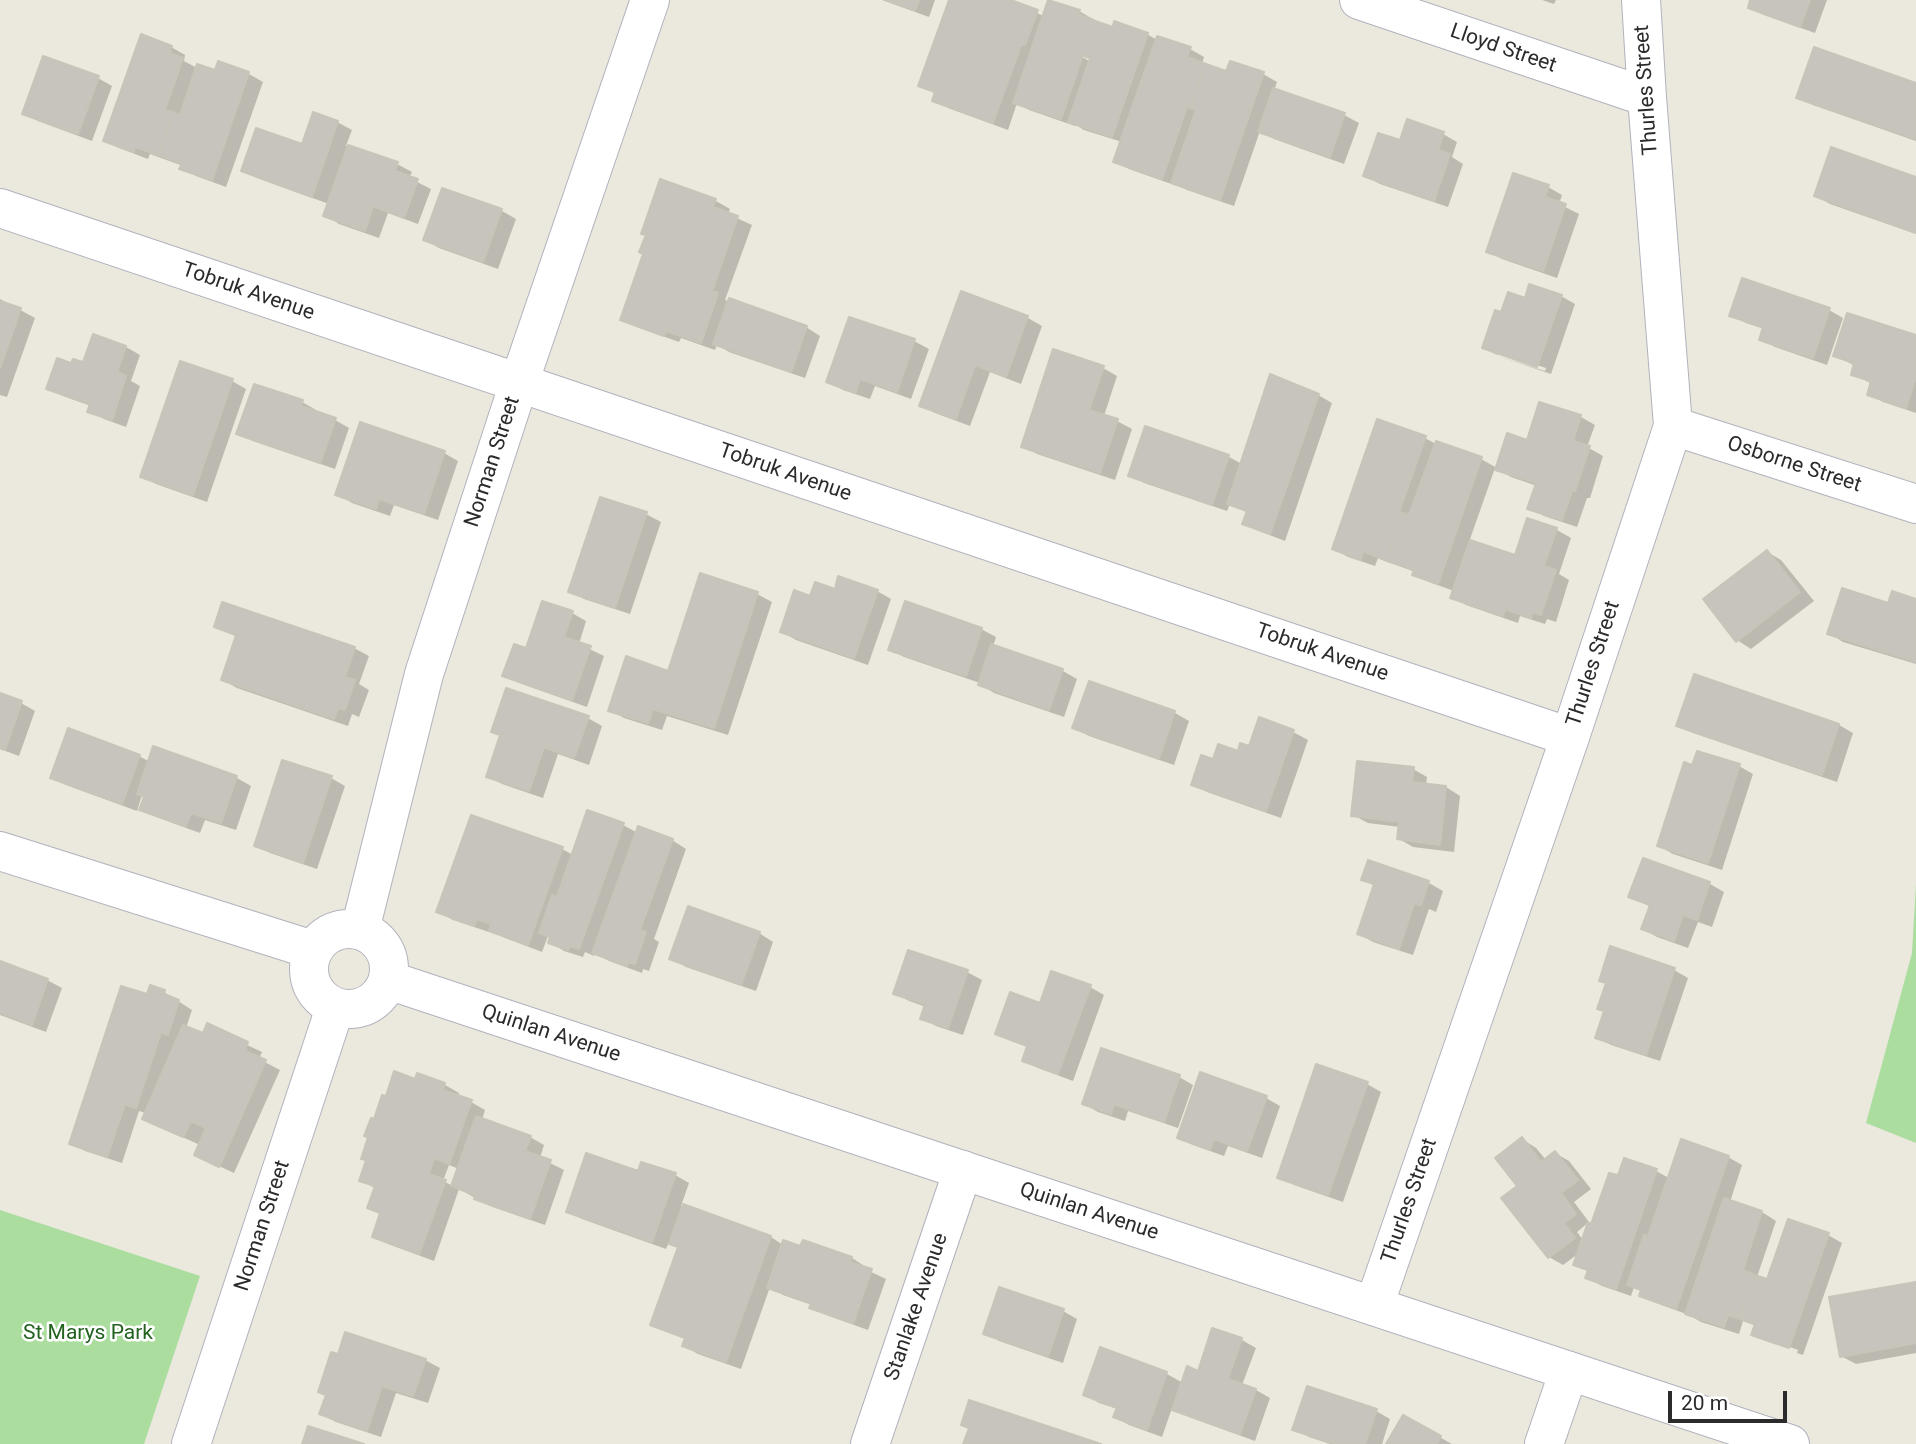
<!DOCTYPE html>
<style>
body{margin:0}
#map{position:relative;width:1916px;height:1444px;overflow:hidden;background:#ebe8de;font-family:Roboto,sans-serif}
canvas{display:block}
.scale{position:absolute;left:1668px;top:1391px;width:119px;height:32px;box-sizing:border-box;border:4px solid #2b2b2b;border-top:0;padding-left:9px;font-size:21px;line-height:24px;white-space:nowrap;color:#2b2b2b;-webkit-text-stroke:5px #fff;paint-order:stroke}
</style>
<div id="map">
<canvas width="1916" height="1444"></canvas>
<div class="scale">20 m</div>
</div>
<script>
const c = document.querySelector('canvas').getContext('2d');
c.lineJoin = 'round';
function paint(path, color) {
  c.fillStyle = color;
  c.fill(path, 'evenodd');
}
function shape(rows) {
  const path = new Path2D();
  for (const r of rows) {
    if (r.length === 3) {
      path.moveTo(r[0] + r[2], r[1]);
      path.arc(r[0], r[1], r[2], 0, 2 * Math.PI);
      continue;
    }
    path.moveTo(r[0], r[1]);
    for (let i = 2; i < r.length; i += 2) path.lineTo(r[i], r[i + 1]);
  }
  return path;
}
function strokePath(path, color, width, dash) {
  c.strokeStyle = color;
  c.lineWidth = width;
  c.lineCap = dash ? 'butt' : 'round';
  c.setLineDash(dash || []);
  c.stroke(path);
}
function write(font, color, halo, rows, align = 'center') {
  c.font = font + ' Roboto,sans-serif';
  c.lineWidth = 5;
  c.setLineDash([]);
  c.textBaseline = 'middle';
  c.strokeStyle = halo;
  c.fillStyle = color;
  for (const [text, x, y, turn = 0] of rows) {
    c.save();
    c.translate(x, y);
    c.rotate((+turn || 0) * Math.PI / 180);
    c.textAlign = isNaN(turn) ? turn : align;
    if (halo) c.strokeText(text, 0, 0);
    c.fillText(text, 0, 0);
    c.restore();
  }
}
const green = shape([
 [1916,884,1916,1143,1866,1123,1912,953],
 [0,1210,200,1276,144,1444,0,1444]
]);
const shadow = shape([
 [882,0,935,0,929,17],
 [951,0,1005,0,1044,16,1079,11,1093,19,1092,22,1114,29,1147,34,1157,40,1190,49,1204,57,1202,64,1227,73,1263,74,1277,82,1274,91,1344,115,1359,123,1344,164,1274,139,1260,131,1234,206,1187,190,1177,184,1177,186,1129,169,1115,161,1122,142,1084,130,1076,125,1075,126,1029,110,1017,103,1008,130,948,108,934,100,936,94,920,85],
 [1076,49,1091,58,1091,62,1074,52],
 [1542,0,1556,0,1554,4],
 [1752,0,1827,0,1815,33,1764,15,1750,7],
 [171,47,185,55,184,61,197,68,216,72,219,64,249,74,263,82,226,187,196,176,182,168,183,166,150,154,148,159,119,148,105,140],
 [98,78,112,86,92,141,38,121,24,113],
 [1916,85,1916,141,1813,105,1798,97],
 [337,122,352,130,346,146,397,164,412,172,409,178,431,189,418,224,388,213,379,238,339,224,325,215,329,204,257,178,243,170,303,146],
 [1443,134,1457,142,1452,157,1463,164,1448,207,1380,184,1365,176,1401,142],
 [1916,179,1916,234,1830,204,1816,196],
 [661,181,716,201,730,209,728,214,752,225,725,300,806,327,820,336,805,378,729,352,717,345,715,350,681,338,679,342,637,327,623,319,645,254],
 [1548,187,1562,195,1559,204,1579,214,1557,278,1502,259,1488,251],
 [443,190,502,211,516,219,498,269,439,248,425,240],
 [962,293,1028,318,1042,326,1021,384,990,372,970,426,935,413,921,405],
 [1561,296,1575,304,1551,374,1498,356,1545,371,1546,368,1497,352,1497,355,1484,348,1526,301],
 [0,299,35,318,7,397,0,395],
 [1829,310,1843,318,1827,365,1775,347,1761,339,1764,329,1746,323,1731,315],
 [851,319,914,341,929,349,911,399,875,386,870,399,843,390,829,382],
 [94,336,126,347,140,355,131,381,140,386,126,427,104,419,89,411,91,406,63,396,49,388,72,366,84,365],
 [1916,337,1916,413,1883,402,1869,394,1872,384,1853,374,1855,366,1835,355],
 [1103,368,1117,376,1104,416,1117,421,1132,429,1115,480,1037,454,1023,446],
 [232,381,246,389,207,502,156,484,142,476],
 [1318,395,1332,403,1285,541,1259,531,1244,523,1248,513,1230,504,1227,511,1144,483,1130,475,1146,428,1229,457,1242,464],
 [302,402,316,410,316,413,335,420,349,428,335,469,253,441,239,433],
 [1541,404,1581,417,1595,425,1587,447,1603,456,1590,498,1587,498,1577,527,1544,516,1530,508,1537,486,1511,477,1495,468,1469,542,1516,557,1528,520,1557,530,1571,538,1559,574,1569,580,1556,622,1547,619,1545,624,1520,616,1518,623,1466,605,1452,597,1454,591,1429,582,1415,574,1415,572,1378,558,1375,566,1348,557,1334,549,1425,438,1436,444,1481,459,1497,468,1528,442],
 [444,453,458,461,438,520,394,505,390,516,352,503,338,494],
 [601,499,646,514,661,522,630,614,584,599,570,591],
 [1767,552,1781,560,1814,601,1751,649,1737,640],
 [701,575,757,594,772,602,728,735,667,716,662,730,624,718,610,710,669,673],
 [836,591,877,591,891,599,868,665,796,640,782,632,811,598],
 [1916,601,1916,664,1843,642,1829,633,1889,605],
 [572,613,586,621,579,644,604,656,587,707,519,683,505,675,527,650],
 [216,627,354,648,369,656,359,684,369,690,359,717,352,714,348,726,237,688,223,680,237,637],
 [981,629,996,637,993,646,1063,671,1077,679,1064,717,994,693,980,684,980,683,904,657,890,649],
 [1695,677,1839,725,1853,733,1837,782,1693,733,1678,725],
 [1090,683,1175,713,1189,721,1174,765,1089,736,1074,728],
 [0,695,21,703,35,711,19,756,0,749],
 [588,718,602,726,589,765,558,754,543,798,502,784,488,776,501,736,493,732],
 [1293,732,1308,740,1281,818,1207,792,1193,784,1214,762],
 [154,749,237,778,251,786,236,830,205,820,200,833,156,817,142,809,146,797,142,795,137,811,66,785,52,777,139,756,150,762],
 [1739,766,1753,774,1722,870,1673,854,1659,846,1694,767],
 [1413,769,1427,777,1426,785,1446,787,1460,796,1454,852,1413,847,1399,839,1400,827,1368,823,1353,815],
 [331,778,345,786,317,869,270,853,256,845],
 [623,825,638,833,672,840,686,849,654,939,659,942,649,971,643,969,642,973,609,961,595,953,594,956,585,952,583,957,564,951,550,942,551,938,548,936,542,952,505,938,490,929,489,932,453,920,439,912,562,849,573,855],
 [1644,860,1710,884,1724,892,1712,927,1698,922,1688,948,1657,937,1643,929,1651,907,1630,896],
 [1369,862,1429,883,1443,891,1436,912,1429,909,1413,955,1373,942,1359,934,1375,886,1363,879],
 [759,933,773,942,756,991,686,967,672,959],
 [909,952,967,972,982,980,963,1035,936,1026,922,1018,926,1007,909,1001,895,993],
 [0,963,47,980,62,988,46,1032,0,1015],
 [1674,970,1688,978,1660,1061,1611,1045,1597,1037,1606,1012,1607,984,1601,980],
 [1090,987,1104,995,1073,1081,1038,1068,1024,1060,1029,1047,1011,1041,997,1033,1041,1005],
 [164,992,192,1010,186,1028,203,1035,207,1026,262,1052,259,1059,280,1070,234,1173,210,1162,200,1145,158,1126,144,1118,146,1113,139,1111,122,1163,85,1151,71,1143,148,996],
 [418,1075,445,1085,459,1093,458,1097,471,1102,485,1110,482,1120,530,1137,544,1145,540,1158,564,1170,545,1225,490,1206,459,1189,434,1261,388,1244,374,1236,381,1215,369,1208,376,1189,361,1180,368,1161,375,1121,387,1098,416,1081],
 [449,1165,459,1169,453,1186,443,1181],
 [1179,1077,1193,1085,1178,1128,1128,1111,1125,1121,1098,1112,1084,1104],
 [1367,1084,1381,1092,1343,1202,1294,1185,1279,1177],
 [1266,1098,1280,1106,1262,1158,1228,1146,1224,1156,1193,1145,1179,1137],
 [1522,1139,1536,1148,1546,1160,1555,1153,1569,1161,1591,1189,1574,1202,1589,1222,1577,1232,1583,1240,1619,1178,1656,1171,1669,1178,1728,1157,1742,1165,1730,1202,1762,1212,1776,1221,1757,1277,1768,1281,1828,1235,1842,1243,1803,1355,1797,1353,1798,1350,1766,1338,1766,1341,1753,1334,1756,1326,1743,1321,1739,1334,1701,1322,1689,1315,1656,1303,1642,1295,1643,1292,1634,1287,1631,1296,1602,1286,1587,1278,1589,1272,1575,1264,1579,1253,1563,1265,1549,1257,1520,1186],
 [639,1173,675,1175,689,1183,681,1206,771,1237,783,1245,801,1248,804,1242,852,1258,866,1267,865,1269,886,1279,868,1330,826,1315,812,1307,812,1305,783,1295,770,1287,741,1369,698,1354,684,1346,686,1339,667,1332,652,1324,679,1248,669,1242,666,1249,582,1219,568,1211],
 [1916,1284,1916,1353,1856,1364,1841,1356],
 [1063,1311,1077,1319,1063,1363,999,1341,985,1333],
 [1214,1330,1242,1340,1256,1348,1242,1385,1256,1390,1270,1398,1255,1441,1189,1417,1172,1408,1162,1437,1129,1425,1115,1417,1118,1409,1099,1403,1085,1394,1101,1350,1167,1374,1183,1383,1199,1373],
 [425,1360,440,1368,428,1403,396,1393,381,1437,336,1422,321,1414],
 [1376,1411,1390,1419,1382,1444,1330,1444,1309,1437,1294,1429],
 [1403,1417,1452,1444,1388,1444]
]);
const building = shape([
 [886,0,919,0,915,10,886,0],
 [949,0,1011,0,1038,10,1025,45,1021,45,993,123,932,101,935,92,918,86,949,0],
 [1048,0,1080,10,1078,14,1098,22,1086,57,1083,55,1061,119,1013,103,1048,0],
 [1750,0,1810,0,1800,27,1748,8,1750,0],
 [1114,21,1148,33,1112,137,1068,122,1090,58,1086,57,1098,22,1113,27,1114,21],
 [141,34,172,46,170,53,183,58,165,110,173,112,158,155,135,147,134,152,103,141,141,34],
 [1157,36,1191,47,1187,57,1206,64,1191,108,1187,107,1162,179,1113,162,1157,36],
 [1814,47,1916,83,1916,139,1796,98,1814,47],
 [43,56,99,76,78,134,22,114,43,56],
 [218,61,249,72,212,180,179,169,182,164,158,155,173,112,180,115,197,64,215,70,218,61],
 [1230,61,1264,72,1220,200,1171,183,1196,110,1191,108,1206,64,1226,71,1230,61],
 [1273,88,1345,113,1330,157,1258,132,1273,88],
 [313,112,338,121,312,197,241,171,256,128,302,144,313,112],
 [1407,119,1444,132,1438,150,1450,154,1434,201,1363,176,1378,133,1400,140,1407,119],
 [348,145,398,162,395,171,418,179,404,218,373,206,365,231,323,216,348,145],
 [1831,147,1916,177,1916,233,1814,196,1831,147],
 [1513,173,1549,185,1545,197,1566,204,1543,271,1486,252,1513,173],
 [660,179,716,199,713,207,738,216,712,291,718,293,701,343,666,331,664,336,620,320,643,254,639,252,646,235,641,234,660,179],
 [442,188,502,209,483,262,423,240,442,188],
 [1742,278,1830,308,1813,358,1759,340,1763,327,1729,316,1742,278],
 [1529,284,1562,295,1537,367,1482,348,1495,310,1501,312,1508,292,1525,298,1529,284],
 [961,291,1028,316,1006,377,975,365,956,419,919,406,961,291],
 [729,298,807,326,791,372,713,344,729,298],
 [0,301,21,308,0,368,0,301],
 [1847,313,1916,335,1916,377,1906,408,1867,395,1871,381,1851,375,1854,363,1833,356,1847,313],
 [849,317,915,339,897,392,860,379,855,393,826,382,849,317],
 [93,334,126,346,117,372,126,376,112,420,87,412,90,404,46,389,57,358,71,363,73,359,83,362,93,334],
 [1053,349,1104,366,1089,410,1118,419,1100,473,1021,447,1053,349],
 [180,361,233,379,193,495,140,477,180,361],
 [1270,374,1319,394,1270,534,1242,524,1247,511,1227,504,1270,374],
 [254,384,303,400,301,406,336,418,320,463,236,434,254,384],
 [1539,402,1581,415,1573,441,1590,446,1575,491,1572,491,1562,520,1527,509,1536,483,1495,470,1507,433,1527,440,1539,402],
 [1377,419,1426,436,1399,512,1404,513,1387,561,1363,551,1361,560,1332,549,1377,419],
 [360,422,445,451,424,514,379,499,376,509,335,495,360,422],
 [1145,426,1229,455,1212,505,1128,476,1145,426],
 [1436,441,1482,457,1438,584,1412,575,1414,570,1387,561,1404,513,1409,515,1436,441],
 [600,497,647,512,615,608,568,592,600,497],
 [1527,518,1557,528,1544,566,1556,570,1541,615,1532,612,1531,618,1505,609,1503,616,1450,598,1470,540,1515,555,1527,518],
 [1767,550,1800,592,1736,642,1703,599,1767,550],
 [700,573,758,592,714,728,653,709,648,723,608,711,626,656,668,671,700,573],
 [838,576,878,590,854,658,780,632,794,590,810,596,815,582,835,589,838,576],
 [1842,588,1888,603,1892,591,1916,599,1916,662,1827,634,1842,588],
 [542,601,573,611,564,637,591,646,572,700,502,676,514,644,526,648,542,601],
 [905,601,982,628,966,676,888,650,905,601],
 [222,602,355,647,345,677,355,680,345,710,338,708,334,719,221,680,236,635,214,627,222,602],
 [991,644,1063,669,1049,710,978,685,991,644],
 [1694,674,1839,724,1822,775,1676,726,1694,674],
 [1089,681,1175,711,1159,759,1072,728,1089,681],
 [506,688,589,716,574,758,544,747,529,791,486,777,500,735,491,732,506,688],
 [0,693,22,701,5,750,0,748,0,693],
 [1259,717,1294,730,1266,811,1191,785,1201,755,1213,759,1218,744,1238,751,1240,743,1249,746,1259,717],
 [68,728,140,755,122,804,50,778,68,728],
 [153,746,237,776,221,823,191,813,186,826,139,810,144,797,137,794,153,746],
 [1697,751,1740,764,1708,863,1657,846,1684,762,1692,765,1697,751],
 [282,760,332,776,303,863,254,846,282,760],
 [1357,761,1414,767,1412,782,1446,786,1440,845,1397,839,1399,822,1351,816,1357,761],
 [587,810,624,823,579,949,570,946,568,950,548,943,550,937,539,933,552,895,557,897,587,810],
 [471,815,563,847,528,945,489,931,491,924,477,919,474,926,436,912,471,815],
 [638,826,673,839,640,930,646,932,635,964,628,962,627,966,592,953,638,826],
 [1643,858,1710,882,1697,920,1683,915,1674,941,1641,929,1650,905,1628,897,1643,858],
 [1368,860,1429,881,1421,905,1414,903,1399,949,1357,934,1374,884,1361,880,1368,860],
 [688,906,760,932,741,985,669,959,688,906],
 [1610,946,1675,968,1646,1055,1595,1038,1604,1011,1597,1009,1606,983,1599,981,1610,946],
 [908,950,968,970,948,1028,920,1019,925,1004,893,994,908,950],
 [0,961,48,979,32,1025,0,1013,0,961],
 [1051,971,1091,985,1058,1074,1022,1061,1027,1046,995,1034,1010,992,1040,1003,1051,971],
 [150,985,165,990,164,994,179,1000,168,1035,161,1032,136,1108,125,1104,107,1157,69,1144,121,986,147,994,150,985],
 [207,1023,248,1042,245,1051,266,1060,219,1167,194,1155,206,1128,191,1121,183,1137,142,1119,183,1025,203,1033,207,1023],
 [1101,1048,1180,1075,1164,1122,1114,1104,1111,1114,1082,1104,1101,1048],
 [1316,1064,1368,1082,1328,1195,1277,1178,1316,1064],
 [394,1071,415,1079,417,1073,445,1083,443,1090,472,1100,449,1164,434,1158,429,1174,446,1180,419,1254,372,1237,380,1213,367,1208,375,1186,359,1181,366,1160,361,1159,368,1137,364,1136,371,1118,374,1119,382,1095,386,1096,394,1071],
 [1200,1072,1267,1096,1247,1151,1214,1139,1210,1150,1177,1138,1200,1072],
 [476,1116,531,1136,525,1151,551,1160,530,1219,474,1199,475,1195,451,1186,476,1116],
 [1522,1137,1541,1162,1555,1151,1578,1180,1561,1193,1576,1214,1564,1223,1575,1238,1548,1258,1501,1198,1517,1186,1495,1158,1522,1137],
 [1681,1139,1729,1156,1676,1309,1639,1296,1641,1290,1627,1285,1644,1235,1648,1236,1681,1139],
 [586,1153,638,1171,641,1162,676,1173,652,1242,566,1212,586,1153],
 [1624,1158,1657,1169,1616,1289,1585,1278,1588,1270,1573,1265,1588,1222,1591,1224,1609,1173,1618,1175,1624,1158],
 [1724,1198,1762,1211,1743,1270,1755,1275,1740,1319,1728,1315,1724,1327,1685,1314,1724,1198],
 [683,1204,771,1236,726,1362,682,1346,685,1338,650,1325,678,1247,669,1244,683,1204],
 [1788,1219,1829,1233,1789,1348,1751,1335,1755,1324,1740,1319,1755,1275,1767,1279,1788,1219],
 [783,1240,800,1246,803,1240,852,1257,850,1262,872,1269,853,1323,809,1308,811,1303,767,1288,783,1240],
 [1916,1282,1916,1343,1840,1357,1829,1297,1916,1282],
 [999,1287,1064,1309,1048,1356,983,1334,999,1287],
 [1212,1328,1242,1338,1228,1379,1256,1389,1240,1434,1172,1410,1187,1366,1198,1371,1212,1328],
 [345,1332,426,1359,413,1396,382,1386,367,1431,319,1414,326,1395,318,1392,331,1352,338,1354,345,1332],
 [1100,1347,1167,1372,1147,1430,1113,1417,1117,1408,1083,1395,1100,1347],
 [1307,1386,1377,1409,1365,1444,1336,1444,1292,1430,1307,1386],
 [969,1400,1101,1444,963,1444,969,1428,961,1425,969,1400],
 [1403,1415,1441,1436,1437,1444,1386,1444,1403,1415],
 [308,1426,364,1444,302,1444,308,1426]
]);
const street = shape([
 [1359,0,1647,97],
 [0,208,1570,737],
 [1673,426,1916,504],
 [360,930,424,674,519,383,650,0],
 [1374,1306,1570,737,1673,426,1647,97,1641,0],
 [191,1444,335,1008],
 [870,1444,963,1170],
 [1544,1444,1569,1371]
]);
const secondary = shape([
 [0,851,313,950],
 [349,969,40],
 [388,980,1790,1444]
]);
const streetNames = [
 ["Lloyd Street",1503,49,19],
 ["Thurles Street",1647,90,-94],
 ["Tobruk Avenue",248,292,19],
 ["Norman Street",493,462,-72],
 ["Osborne Street",1794,465,18],
 ["Tobruk Avenue",785,473,19],
 ["Tobruk Avenue",1322,653,19],
 ["Thurles Street",1594,664,-72],
 ["Quinlan Avenue",551,1034,18],
 ["Thurles Street",1410,1201,-71],
 ["Quinlan Avenue",1089,1212,18],
 ["Norman Street",263,1226,-72],
 ["Stanlake Avenue",917,1307,-71]
];
const parkNames = [
 ["St Marys Park",88,1334]
];
paint(green, '#abdd9f');
paint(shadow, '#0003');
paint(building, '#c7c4bd');
strokePath(building, '#c7c4b8', 2);
strokePath(street, '#b1b2bd', 40);
strokePath(secondary, '#b1b2bd', 40);
strokePath(street, '#fff', 38);
strokePath(secondary, '#fff', 38);
write('21px', '#2b2b2b', '#fff', streetNames);
write('21px', '#246220', '#fff', parkNames);
</script>
